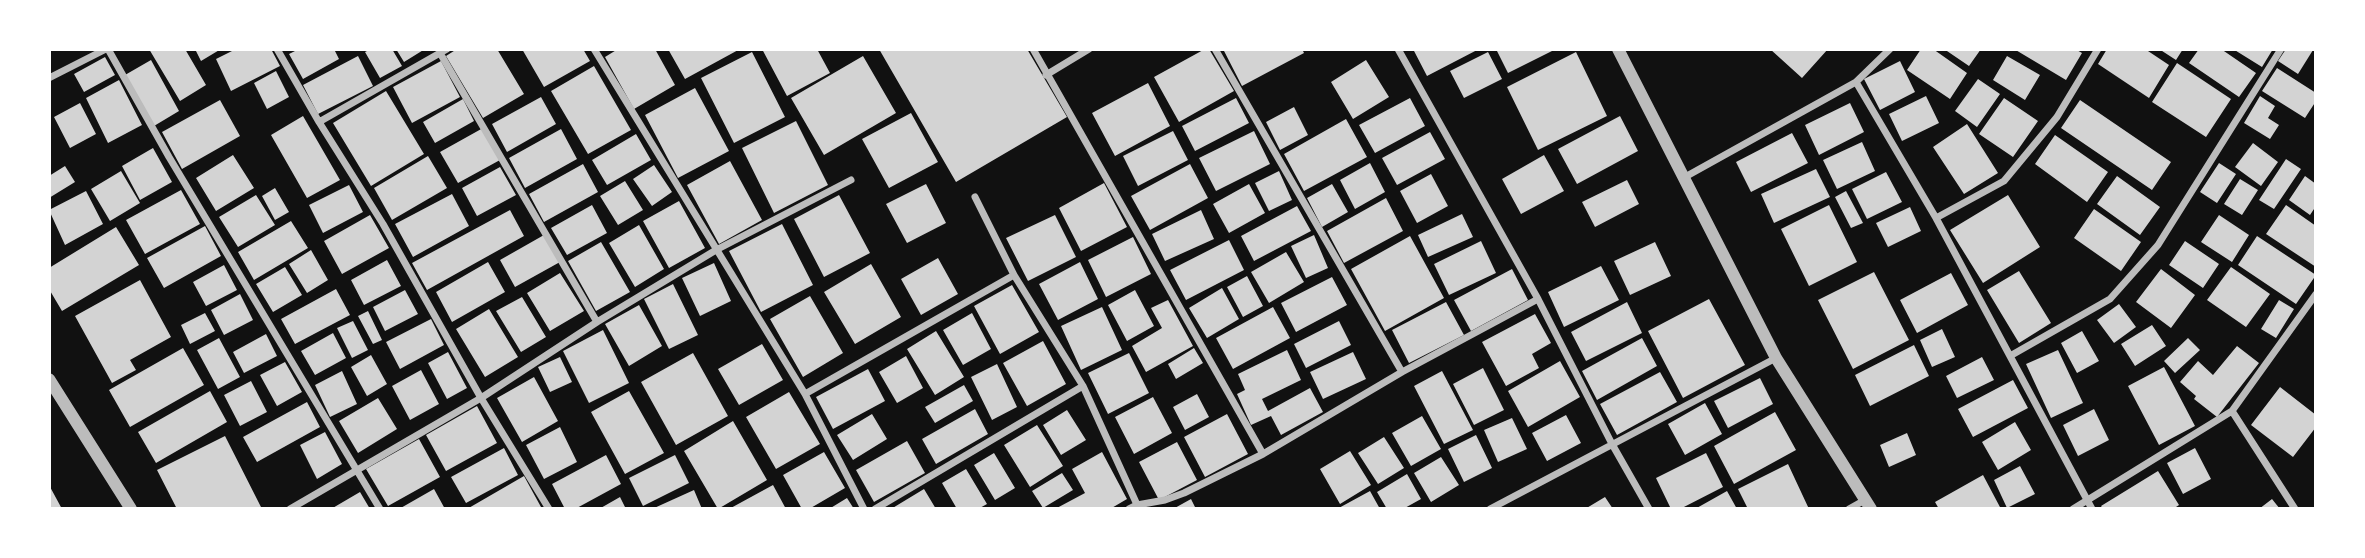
<!DOCTYPE html>
<style>
body{margin:0}
#map{position:relative;width:2365px;height:558px;overflow:hidden;background:#111;font-family:Barlow,sans-serif}
canvas{display:block}
.frame{position:absolute;inset:0;border:51px solid #fff;pointer-events:none}
</style>
<div id="map">
<canvas width="2365" height="558"></canvas>
<div class="frame"></div>
</div>
<script>
const c = document.querySelector('canvas').getContext('2d');
c.lineJoin = 'round';
function paint(path, color) {
  c.fillStyle = color;
  c.fill(path, 'evenodd');
}
function shape(rows) {
  const path = new Path2D();
  for (const r of rows) {
    path.moveTo(r[0], r[1]);
    for (let i = 2; i < r.length; i += 2) path.lineTo(r[i], r[i + 1]);
  }
  return path;
}
function strokePath(path, color, width, dash) {
  c.strokeStyle = color;
  c.lineWidth = width;
  c.lineCap = dash ? 'butt' : 'round';
  c.setLineDash(dash || []);
  c.stroke(path);
}
const building = shape([
 [149,49,185,49,206,85,180,101],
 [195,49,221,49,201,61],
 [236,49,271,49,280,66,231,91,216,59],
 [299,49,334,49,339,59,303,79,289,54],
 [371,49,392,49,402,66,380,78,365,52],
 [396,49,425,49,404,62],
 [457,49,497,49,524,94,483,118,446,56],
 [522,49,583,49,590,61,544,87],
 [618,49,655,49,675,85,634,109,605,57],
 [668,49,740,49,685,79],
 [762,49,817,49,830,73,787,96],
 [879,49,1027,49,1067,117,956,182],
 [1205,49,1209,49,1234,91,1179,122,1154,77],
 [1223,49,1302,49,1304,53,1242,86],
 [1413,49,1479,49,1427,76],
 [1496,49,1556,49,1508,73],
 [1770,49,1828,49,1802,78],
 [1921,49,1933,49,1967,73,1950,99,1907,70],
 [1944,49,1981,49,1969,66],
 [2014,49,2075,49,2082,53,2066,80],
 [2107,49,2145,49,2169,65,2149,98,2098,64],
 [2159,49,2183,49,2176,60],
 [2199,49,2221,49,2256,73,2239,97,2189,63],
 [2233,49,2273,49,2262,67],
 [2286,49,2313,50,2298,74,2278,61],
 [752,52,785,117,734,143,701,78],
 [1488,52,1502,79,1464,98,1450,71],
 [1576,52,1607,116,1538,150,1507,87],
 [358,56,373,86,318,114,303,85],
 [863,56,896,113,824,155,791,98],
 [2007,56,2040,75,2025,100,1993,80],
 [105,57,115,75,84,92,74,74],
 [151,60,179,111,154,126,125,75],
 [1366,60,1389,97,1353,119,1331,82],
 [441,61,460,97,412,123,393,87],
 [1900,61,1915,92,1880,110,1864,79],
 [2177,63,2231,99,2206,137,2152,102],
 [594,66,631,130,588,154,551,91],
 [2277,68,2316,93,2316,101,2305,118,2262,91],
 [276,71,289,97,267,109,254,83],
 [1978,79,2000,94,1977,127,1955,111],
 [119,80,142,125,108,143,86,98],
 [1148,83,1170,126,1115,156,1092,113],
 [695,88,729,151,678,178,645,115],
 [386,91,424,154,371,186,333,123],
 [1926,96,1939,123,1902,141,1889,114],
 [2260,96,2275,106,2268,118,2279,125,2270,139,2244,123],
 [541,97,556,124,507,152,492,124],
 [1236,98,1249,123,1195,151,1182,126],
 [1410,98,1425,126,1375,153,1359,125],
 [2004,98,2038,121,2013,157,1979,134],
 [463,99,474,121,435,143,423,122],
 [220,100,240,136,182,169,162,132],
 [2080,100,2171,162,2152,190,2061,128],
 [80,103,96,134,70,148,54,117],
 [1850,103,1864,132,1819,155,1805,125],
 [1294,107,1308,135,1280,150,1266,122],
 [911,113,938,162,889,188,862,139],
 [303,116,340,180,307,198,271,135],
 [1620,116,1638,151,1577,184,1558,149],
 [1346,119,1367,157,1304,191,1284,154],
 [796,121,828,185,774,213,742,148],
 [1967,124,1998,173,1964,194,1933,147],
 [483,128,500,160,458,183,440,152],
 [561,129,577,159,525,188,509,158],
 [1173,131,1188,160,1138,186,1123,156],
 [1254,131,1270,164,1216,191,1199,158],
 [1430,132,1445,159,1397,185,1382,158],
 [1792,133,1808,163,1751,192,1736,162],
 [636,134,651,160,607,185,592,160],
 [2055,135,2108,172,2087,202,2035,164],
 [1862,142,1875,171,1837,189,1823,160],
 [2253,143,2278,162,2261,186,2235,167],
 [153,148,172,182,140,200,122,166],
 [233,155,254,188,216,211,196,178],
 [1544,155,1564,191,1521,214,1502,179],
 [428,156,447,188,392,220,374,188],
 [2286,159,2301,169,2274,209,2259,200],
 [730,161,762,220,719,244,687,185],
 [1370,163,1385,192,1355,209,1340,180],
 [2219,163,2236,174,2217,203,2200,192],
 [583,164,598,192,544,222,529,194],
 [1190,164,1208,198,1150,230,1131,196],
 [654,165,672,192,652,206,633,179],
 [65,166,75,182,49,198,49,176],
 [500,167,516,195,477,216,462,188],
 [1816,169,1830,197,1774,223,1761,194],
 [121,171,140,203,110,221,91,189],
 [1279,171,1292,200,1269,211,1255,183],
 [1886,172,1902,202,1867,219,1852,189],
 [1431,174,1448,206,1417,223,1400,191],
 [2117,176,2160,207,2140,235,2097,204],
 [2305,176,2316,184,2316,206,2310,215,2289,200],
 [2240,179,2258,190,2242,215,2224,204],
 [1627,180,1639,204,1595,227,1582,202],
 [625,181,643,210,618,225,600,196],
 [1104,183,1127,227,1081,251,1059,208],
 [926,184,946,223,907,243,886,204],
 [1249,184,1265,213,1229,233,1213,204],
 [1332,184,1348,212,1322,227,1307,198],
 [349,185,363,212,323,233,309,205],
 [275,188,289,212,275,220,262,196],
 [181,190,200,224,145,254,126,220],
 [86,191,103,224,65,245,49,210],
 [1846,191,1863,223,1851,228,1835,197],
 [452,194,469,226,413,257,395,224],
 [256,195,275,225,238,247,219,217],
 [839,195,870,253,824,277,794,219],
 [2008,195,2040,247,1983,283,1950,230],
 [1386,198,1403,231,1344,263,1327,231],
 [679,201,705,248,669,268,643,221],
 [592,205,607,233,567,255,551,228],
 [1829,205,1857,262,1809,286,1781,229],
 [2286,205,2316,226,2316,267,2266,234],
 [1297,206,1311,231,1254,261,1241,236],
 [1910,207,1921,231,1888,247,1876,223],
 [2094,209,2141,242,2121,271,2074,238],
 [510,210,524,236,427,290,412,263],
 [1201,210,1214,239,1165,261,1152,234],
 [1462,214,1473,237,1428,257,1418,235],
 [370,215,389,248,342,274,324,241],
 [1055,215,1076,257,1028,281,1006,238],
 [2219,215,2249,235,2232,262,2201,242],
 [291,221,308,248,254,280,238,252],
 [782,224,813,285,761,312,729,251],
 [639,225,664,269,635,287,609,243],
 [205,226,221,256,164,288,147,258],
 [116,227,139,265,62,311,49,289,49,268],
 [544,235,560,262,515,287,500,260],
 [1314,235,1328,268,1306,278,1291,246],
 [1410,236,1444,298,1385,331,1351,269],
 [2257,236,2316,275,2296,304,2238,265],
 [1133,237,1151,274,1106,297,1088,260],
 [1229,240,1244,270,1186,300,1170,270],
 [1481,241,1496,273,1449,295,1434,264],
 [2185,241,2219,264,2203,288,2169,265],
 [601,242,630,292,596,311,568,261],
 [1655,242,1671,276,1630,295,1614,261],
 [311,250,328,280,307,293,289,264],
 [1286,252,1304,282,1269,303,1251,272],
 [938,258,958,294,921,315,901,279],
 [387,260,401,286,364,305,351,280],
 [488,262,505,292,452,322,436,292],
 [1080,262,1098,299,1058,320,1039,284],
 [714,263,731,301,700,316,682,278],
 [871,264,901,317,855,344,824,292],
 [224,265,237,290,206,306,193,282],
 [1601,266,1619,300,1564,327,1548,292],
 [285,267,302,295,273,312,256,284],
 [2231,267,2270,294,2246,327,2207,300],
 [1512,269,1528,300,1471,331,1454,300],
 [2161,269,2195,295,2171,328,2136,302],
 [2019,271,2051,323,2019,343,1987,290],
 [1874,272,1909,340,1853,369,1818,300],
 [560,273,584,311,550,331,527,293],
 [1951,273,1968,305,1917,333,1900,300],
 [1247,276,1263,306,1243,317,1227,287],
 [1332,277,1347,305,1296,332,1281,303],
 [140,280,171,337,130,360,136,370,112,383,75,316],
 [673,284,698,335,669,349,644,299],
 [1012,285,1039,332,1000,354,974,306],
 [1222,288,1239,319,1207,338,1189,308],
 [336,289,350,315,295,344,281,319],
 [405,290,418,314,385,331,373,307],
 [1135,290,1154,326,1127,341,1108,305],
 [240,294,253,320,224,335,211,310],
 [810,296,843,353,803,377,770,319],
 [522,297,546,337,521,352,496,311],
 [1709,299,1745,365,1683,398,1648,331],
 [1168,300,1193,346,1146,372,1132,346,1162,328,1151,308],
 [2279,300,2294,309,2276,338,2261,329],
 [1446,302,1464,335,1409,363,1392,330],
 [1627,302,1642,333,1586,361,1571,332],
 [2119,304,2136,327,2114,343,2097,320],
 [639,305,662,346,629,366,605,324],
 [1102,307,1122,350,1081,370,1061,326],
 [1273,307,1290,338,1233,369,1216,338],
 [489,309,518,357,485,377,456,329],
 [368,311,382,340,373,344,358,316],
 [205,313,215,331,190,344,181,325],
 [972,313,991,349,963,365,943,330],
 [1535,314,1551,343,1532,354,1539,368,1506,386,1482,342],
 [431,319,444,345,400,369,386,342],
 [353,321,368,350,352,358,337,328],
 [1339,321,1351,345,1306,368,1294,344],
 [2152,325,2166,346,2135,366,2121,344],
 [1942,329,1955,357,1932,367,1920,340],
 [603,330,629,383,589,403,563,351],
 [936,331,964,377,935,395,907,349],
 [2082,331,2099,361,2077,373,2061,343],
 [333,333,346,358,315,375,301,351],
 [266,334,277,356,244,373,233,352],
 [219,338,240,377,218,389,197,350],
 [1642,338,1657,366,1597,400,1582,371],
 [2188,338,2200,350,2175,373,2164,361],
 [1043,341,1066,384,1027,406,1003,363],
 [762,344,783,380,739,405,718,369],
 [1914,345,1929,376,1870,406,1855,375],
 [2237,346,2259,363,2217,417,2194,399,2196,396,2180,382,2198,361,2213,375],
 [183,348,204,385,130,427,109,390],
 [1194,348,1203,363,1176,379,1168,364],
 [1287,350,1301,380,1262,399,1268,411,1310,388,1323,412,1281,435,1271,416,1251,425,1237,394,1245,390,1238,374],
 [2058,350,2083,403,2051,418,2026,364],
 [448,352,467,388,447,399,428,363],
 [1353,352,1366,379,1323,399,1310,372],
 [693,353,728,416,676,445,641,382],
 [1129,353,1149,393,1108,414,1088,373],
 [371,355,387,384,367,396,351,367],
 [906,356,923,388,897,403,879,372],
 [560,357,572,382,550,392,538,367],
 [1982,357,1994,380,1957,398,1946,376],
 [1560,361,1580,397,1528,427,1508,391],
 [285,362,302,392,277,406,260,375],
 [997,364,1017,407,992,420,971,377],
 [2164,367,2195,426,2159,445,2128,386],
 [1483,368,1504,410,1474,425,1453,384],
 [868,369,885,401,833,429,816,397],
 [421,370,439,404,410,420,392,386],
 [342,371,357,404,330,417,315,385],
 [1442,371,1473,430,1444,444,1414,386],
 [1660,372,1677,402,1617,435,1600,404],
 [534,377,558,421,522,442,497,398],
 [1760,378,1773,404,1728,428,1714,401],
 [2013,380,2028,408,1973,437,1958,409],
 [251,381,267,412,240,426,224,395],
 [964,385,973,401,935,423,925,407],
 [2280,387,2316,415,2316,427,2293,457,2251,425],
 [210,391,227,422,156,463,138,432],
 [629,391,664,453,625,474,591,412],
 [789,392,820,444,776,469,746,417],
 [1197,394,1209,417,1185,430,1173,407],
 [1153,397,1172,433,1134,454,1115,417],
 [378,398,397,429,358,453,339,421],
 [307,402,320,427,257,462,243,437],
 [1705,403,1722,434,1685,455,1668,424],
 [477,406,497,443,446,471,426,435],
 [975,409,988,434,936,464,922,439],
 [2094,409,2109,440,2078,456,2063,425],
 [1067,410,1086,440,1061,455,1043,425],
 [1775,412,1796,450,1734,484,1714,446],
 [872,414,887,439,853,460,837,435],
 [1227,414,1248,454,1205,477,1184,437],
 [1566,415,1581,443,1547,461,1532,433],
 [1422,416,1441,449,1411,466,1392,433],
 [1512,418,1527,449,1498,462,1484,430],
 [733,421,767,480,718,509,684,451],
 [2015,422,2031,450,1998,470,1982,442],
 [1037,425,1063,466,1030,487,1004,445],
 [560,427,577,462,544,479,526,445],
 [325,432,342,464,317,479,300,445],
 [1907,433,1916,455,1889,467,1880,445],
 [1476,435,1492,468,1464,482,1448,449],
 [225,436,262,509,177,509,157,470],
 [1384,437,1404,468,1378,484,1358,453],
 [419,439,440,477,388,506,366,469],
 [907,441,925,473,874,502,856,470],
 [1177,442,1197,480,1159,500,1139,462],
 [504,448,518,475,466,503,451,477],
 [2195,448,2211,479,2183,494,2167,463],
 [1350,451,1371,485,1340,504,1320,469],
 [824,452,845,488,809,509,802,509,783,475],
 [1102,452,1127,499,1110,509,1055,509,1085,493,1072,469],
 [994,453,1015,488,995,500,974,465],
 [1706,453,1723,487,1680,509,1671,509,1656,478],
 [606,455,621,484,575,509,565,509,552,484],
 [675,455,689,483,643,506,629,478],
 [1441,457,1459,485,1431,502,1414,473],
 [1788,464,1809,509,1748,509,1738,489],
 [2020,466,2035,494,2007,508,1994,480],
 [966,469,987,504,978,509,957,509,942,483],
 [2158,471,2179,505,2173,509,2103,509,2101,506],
 [1062,473,1073,490,1043,508,1032,491],
 [1407,474,1421,499,1403,509,1387,509,1377,492],
 [1983,475,2001,509,1939,509,1935,502],
 [524,476,541,507,538,509,467,509],
 [49,485,62,509,49,509],
 [773,485,786,509,729,509],
 [434,489,445,509,399,509],
 [924,489,936,509,891,509],
 [694,490,702,509,652,509],
 [1370,491,1380,509,1337,509],
 [1727,491,1737,509,1695,509],
 [360,492,370,509,331,509],
 [620,497,626,509,599,509],
 [1605,497,1613,509,1585,509],
 [847,498,854,509,829,509],
 [1191,499,1196,509,1173,509],
 [2272,499,2280,509,2259,509]
]);
const minor = shape([
 [108,49,169,157,380,509],
 [277,49,319,122,383,224,481,398,549,509],
 [594,49,805,394,864,509],
 [1033,49,1263,454,1402,372,1538,299],
 [1215,49,1402,372],
 [1398,49,1538,299,1612,444,1649,509],
 [440,53,597,322],
 [1046,75,1089,49],
 [49,78,106,49],
 [1856,82,1936,218,2092,509],
 [319,122,447,49],
 [1685,177,1856,82,1890,49],
 [975,197,1014,275,1083,386,1139,509],
 [1936,218,2004,181,2057,117,2098,49],
 [2010,356,2110,299,2158,245,2281,49],
 [805,394,1014,275],
 [2232,411,2295,509],
 [290,509,481,398,597,322,716,250,851,180],
 [875,509,1083,386],
 [1129,509,1137,505,1165,500,1184,493,1263,454],
 [1490,509,1776,358],
 [1849,509,1865,500],
 [2073,509,2232,411,2316,294]
]);
const tertiary = shape([
 [1618,49,1776,358,1871,509],
 [49,379,131,509]
]);
paint(building, '#d3d3d3');
strokePath(minor, '#bcbcbc', 7);
strokePath(tertiary, '#bcbcbc', 12);
</script>
